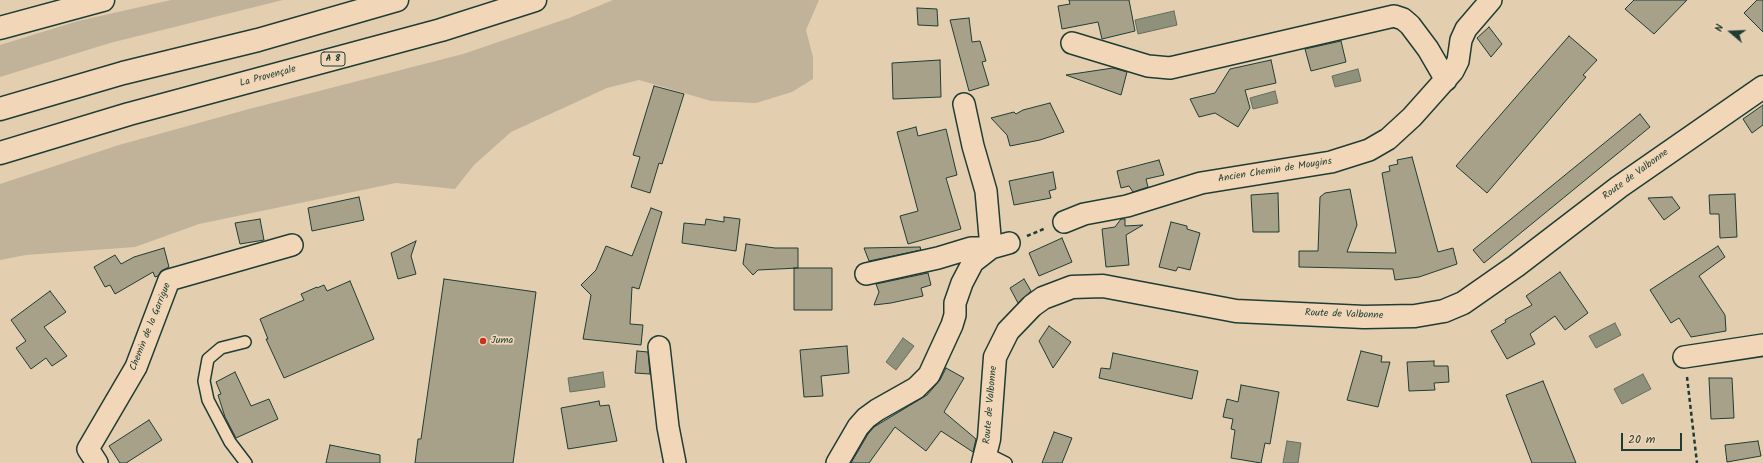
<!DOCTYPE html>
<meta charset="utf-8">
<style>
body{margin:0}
#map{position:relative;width:1763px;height:463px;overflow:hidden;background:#e4ceb0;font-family:Kalam,sans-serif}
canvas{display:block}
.north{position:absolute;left:1711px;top:12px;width:40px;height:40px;-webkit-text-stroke:3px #f1d7b8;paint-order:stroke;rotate:289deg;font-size:11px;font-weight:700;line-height:16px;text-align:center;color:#1f3d34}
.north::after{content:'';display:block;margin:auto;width:14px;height:18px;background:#1f3d34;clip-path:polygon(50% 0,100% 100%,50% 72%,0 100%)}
.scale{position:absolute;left:1621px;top:433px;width:61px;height:18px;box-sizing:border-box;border:2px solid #1f3d34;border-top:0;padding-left:5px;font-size:12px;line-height:14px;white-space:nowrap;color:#1f3d34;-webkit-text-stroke:3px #f1d7b8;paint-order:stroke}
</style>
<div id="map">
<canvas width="1763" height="463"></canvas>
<div class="north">N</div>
<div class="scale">20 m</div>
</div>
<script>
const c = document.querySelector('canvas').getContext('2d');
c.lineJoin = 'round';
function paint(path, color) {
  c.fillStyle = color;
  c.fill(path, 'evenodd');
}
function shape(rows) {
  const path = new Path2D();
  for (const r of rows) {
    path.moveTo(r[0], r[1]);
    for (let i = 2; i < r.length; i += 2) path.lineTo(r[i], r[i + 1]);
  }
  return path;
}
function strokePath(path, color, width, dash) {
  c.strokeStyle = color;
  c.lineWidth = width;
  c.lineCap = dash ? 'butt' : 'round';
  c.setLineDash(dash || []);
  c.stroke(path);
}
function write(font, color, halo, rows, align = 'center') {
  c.font = font + ' Kalam,sans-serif';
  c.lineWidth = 3.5;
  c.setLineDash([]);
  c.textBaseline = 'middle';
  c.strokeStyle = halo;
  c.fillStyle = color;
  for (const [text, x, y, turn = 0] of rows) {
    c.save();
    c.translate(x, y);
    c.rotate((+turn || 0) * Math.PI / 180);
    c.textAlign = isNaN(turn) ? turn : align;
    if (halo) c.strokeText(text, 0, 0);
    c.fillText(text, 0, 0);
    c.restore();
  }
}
const green = shape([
 [171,0,283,0,110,43,0,77,0,45,78,21],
 [613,0,819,0,806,30,813,57,813,79,792,92,756,103,711,101,639,80,607,88,511,132,474,165,455,189,396,183,199,224,135,247,26,255,0,260,0,184,119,145,249,109,463,54,569,18]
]);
const water = shape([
 [1174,11,1177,25,1138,34,1135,20,1174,11],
 [1358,69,1361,81,1335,87,1332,76,1358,69],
 [1275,91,1278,103,1253,109,1250,98,1275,91],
 [1615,323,1621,335,1596,348,1589,336,1615,323],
 [903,338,914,346,896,370,886,362,903,338],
 [603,372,605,387,570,392,568,378,603,372],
 [1643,374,1651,389,1622,404,1614,389,1643,374],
 [1287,441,1301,443,1298,463,1283,463,1287,441]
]);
const building = shape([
 [1069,0,1129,0,1135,31,1102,39,1098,22,1062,29,1058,6,1070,4,1069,0],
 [1634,0,1687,0,1654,34,1625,9,1634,0],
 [1757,0,1763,0,1763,32,1744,13,1757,0],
 [917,8,937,9,938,26,918,25,917,8],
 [969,18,972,42,980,41,986,61,982,62,989,85,969,91,950,20,969,18],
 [1489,27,1502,44,1491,57,1477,38,1489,27],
 [1569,36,1597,60,1583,75,1586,77,1487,193,1456,166,1569,36],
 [1341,41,1346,62,1311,71,1305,49,1341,41],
 [940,60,941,97,893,99,892,63,940,60],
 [1271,60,1276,83,1245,90,1250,108,1238,127,1215,113,1199,117,1190,99,1215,93,1230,69,1271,60],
 [1113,68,1127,72,1121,95,1066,75,1113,68],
 [654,86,684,94,662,164,659,163,650,193,631,187,640,157,633,155,654,86],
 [1050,103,1064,132,1040,140,1010,146,1007,135,991,118,1014,112,1016,114,1023,110,1050,103],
 [1763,105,1763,125,1752,133,1743,119,1763,105],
 [1640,114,1650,127,1484,263,1473,250,1640,114],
 [916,127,918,136,946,129,957,175,946,178,961,229,908,244,900,216,918,211,897,132,916,127],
 [1412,157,1438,252,1453,248,1457,264,1419,277,1395,280,1393,269,1299,267,1299,251,1318,251,1320,197,1325,193,1350,189,1357,225,1347,252,1396,253,1382,173,1390,171,1389,166,1398,164,1397,160,1412,157],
 [1159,160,1164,175,1146,179,1148,187,1133,192,1129,186,1121,188,1117,171,1159,160],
 [1053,172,1056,189,1049,191,1051,198,1014,205,1009,181,1053,172],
 [1278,193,1279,232,1253,232,1251,195,1278,193],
 [1735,194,1737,237,1720,238,1719,214,1710,214,1709,195,1735,194],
 [359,197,364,220,312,231,308,208,359,197],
 [1672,197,1680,208,1664,220,1648,198,1672,197],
 [651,208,662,212,639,289,632,287,630,324,643,325,641,345,583,339,591,295,581,285,596,270,606,246,632,256,651,208],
 [724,217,740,219,736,251,682,243,684,223,705,225,706,219,724,222,724,217],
 [260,219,264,240,240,244,235,223,260,219],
 [1121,219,1125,219,1125,226,1143,225,1126,235,1129,265,1106,267,1102,229,1115,227,1121,219],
 [1171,222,1187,226,1187,229,1200,233,1190,270,1178,267,1176,271,1159,267,1171,222],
 [1062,238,1072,262,1039,276,1029,253,1062,238],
 [416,241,411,256,416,274,398,279,391,253,416,241],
 [746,244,775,248,798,248,798,268,758,270,753,275,743,264,746,244],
 [1718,246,1725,257,1699,276,1725,315,1726,331,1691,337,1679,318,1671,323,1650,290,1718,246],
 [920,247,921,250,869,261,864,248,920,247],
 [164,248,169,267,161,271,158,276,155,277,153,272,115,294,110,285,105,287,94,267,115,255,121,264,134,257,164,248],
 [794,268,832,268,832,310,794,310,794,268],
 [1560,272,1588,313,1565,330,1555,316,1530,334,1535,344,1507,359,1491,331,1506,322,1505,320,1532,305,1526,296,1560,272],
 [928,273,931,285,921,288,923,296,891,303,874,305,879,292,876,284,928,273],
 [444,279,536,292,513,463,415,463,418,439,421,439,444,279],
 [1024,279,1031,291,1018,303,1010,288,1024,279],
 [350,281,374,339,284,378,266,339,268,339,260,319,304,300,301,294,317,287,317,288,324,285,327,291,350,281],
 [50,291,66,312,44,327,67,356,52,366,46,358,31,369,16,348,26,341,11,320,50,291],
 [1049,326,1071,342,1053,368,1039,341,1049,326],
 [847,346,849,373,821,376,823,396,804,397,800,350,847,346],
 [637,351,648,352,650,374,635,373,637,351],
 [1361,351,1382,356,1381,362,1390,362,1378,407,1347,400,1361,351],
 [1113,353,1198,371,1192,399,1099,378,1101,368,1110,369,1113,353],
 [1434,361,1434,366,1448,366,1449,382,1434,383,1435,390,1409,391,1407,362,1434,361],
 [946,368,964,378,944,412,976,439,973,452,941,431,926,451,895,427,869,463,851,463,868,434,874,427,927,395,940,380,946,368],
 [235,372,251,406,269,399,278,419,236,438,225,417,218,395,221,394,216,382,235,372],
 [1709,378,1732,378,1734,418,1711,419,1709,378],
 [1543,381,1576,463,1532,463,1506,395,1543,381],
 [1241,385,1279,392,1270,444,1265,443,1261,463,1231,458,1235,430,1231,429,1233,419,1223,417,1227,399,1238,402,1241,385],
 [599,401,600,406,609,405,617,441,568,449,561,408,599,401],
 [149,420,162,440,126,463,120,463,109,446,149,420],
 [1054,432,1072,438,1062,463,1042,463,1054,432],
 [1758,441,1761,456,1727,462,1725,445,1758,441],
 [330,445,380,455,380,463,326,463,330,445]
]);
const path = shape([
 [1027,236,1046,228],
 [1687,377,1697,463]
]);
const service = shape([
 [245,342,221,348,208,359,204,381,208,400,230,442,246,463],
 [986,453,1006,463]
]);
const minor = shape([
 [1072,43,1148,66,1170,68,1394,16,1403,19,1410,25,1428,49,1446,80],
 [964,104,973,146,986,191,991,248],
 [1064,222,1084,214,1127,206,1201,183,1331,162,1369,150,1388,139,1412,117,1453,71,1458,61,1461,40,1466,29,1491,0],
 [866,274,938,258,971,248,991,248,1009,243],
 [659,347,668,427,675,463],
 [1684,357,1763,345],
 [97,463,88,449,136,367,169,280,292,245],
 [837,463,858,427,866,418,877,410,916,388,929,375,952,325,955,315,955,303,962,283,973,262,991,248]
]);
const tertiary = shape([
 [0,28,103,0],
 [983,463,989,439,995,357,1008,331,1032,306,1043,298,1072,287,1103,286,1236,311,1364,317,1415,316,1444,311,1463,303,1516,266,1619,187,1763,87]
]);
const motorway = shape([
 [0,109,123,73,258,40,397,0],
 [0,153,129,114,441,30,535,0]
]);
const markers = [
 [483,341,4,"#c8321e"]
];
const shields = [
 [333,59,24]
];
const shieldNames = [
 ["A 8",333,59]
];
const streetNames = [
 ["La Provençale",268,77,-15],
 ["Ancien Chemin de Mougins",1275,171,-9],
 ["Route de Valbonne",1636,175,-36],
 ["Route de Valbonne",1344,315,2],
 ["Chemin de la Garrigue",151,327,-68],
 ["Route de Valbonne",991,405,-85]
];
const poiNames = [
 ["Juma",491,341]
];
paint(green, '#c0b399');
paint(water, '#90917b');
strokePath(water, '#636f5f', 1);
paint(building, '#a7a18a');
strokePath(building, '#1f3d34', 1);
strokePath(service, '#1f3d34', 14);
strokePath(minor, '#1f3d34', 24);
strokePath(tertiary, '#1f3d34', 25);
strokePath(motorway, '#1f3d34', 25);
strokePath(path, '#1f3d34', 2.5, [4, 3]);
strokePath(service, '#f1d7b8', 11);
strokePath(minor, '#f1d7b8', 21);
strokePath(tertiary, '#f1d7b8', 22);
strokePath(motorway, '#f1d7b8', 22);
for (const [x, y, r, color] of markers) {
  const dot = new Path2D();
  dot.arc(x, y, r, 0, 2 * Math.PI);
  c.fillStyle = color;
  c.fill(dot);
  strokePath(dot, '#f1d7b8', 1.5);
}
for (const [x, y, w] of shields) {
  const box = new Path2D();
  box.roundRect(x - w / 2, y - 7, w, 14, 3);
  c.fillStyle = '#f1d7b8';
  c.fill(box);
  strokePath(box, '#1f3d34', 1);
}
write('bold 9px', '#1f3d34', null, shieldNames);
write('10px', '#1f3d34', '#f1d7b8', streetNames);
write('10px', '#1f3d34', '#f1d7b8', poiNames, 'left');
</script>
